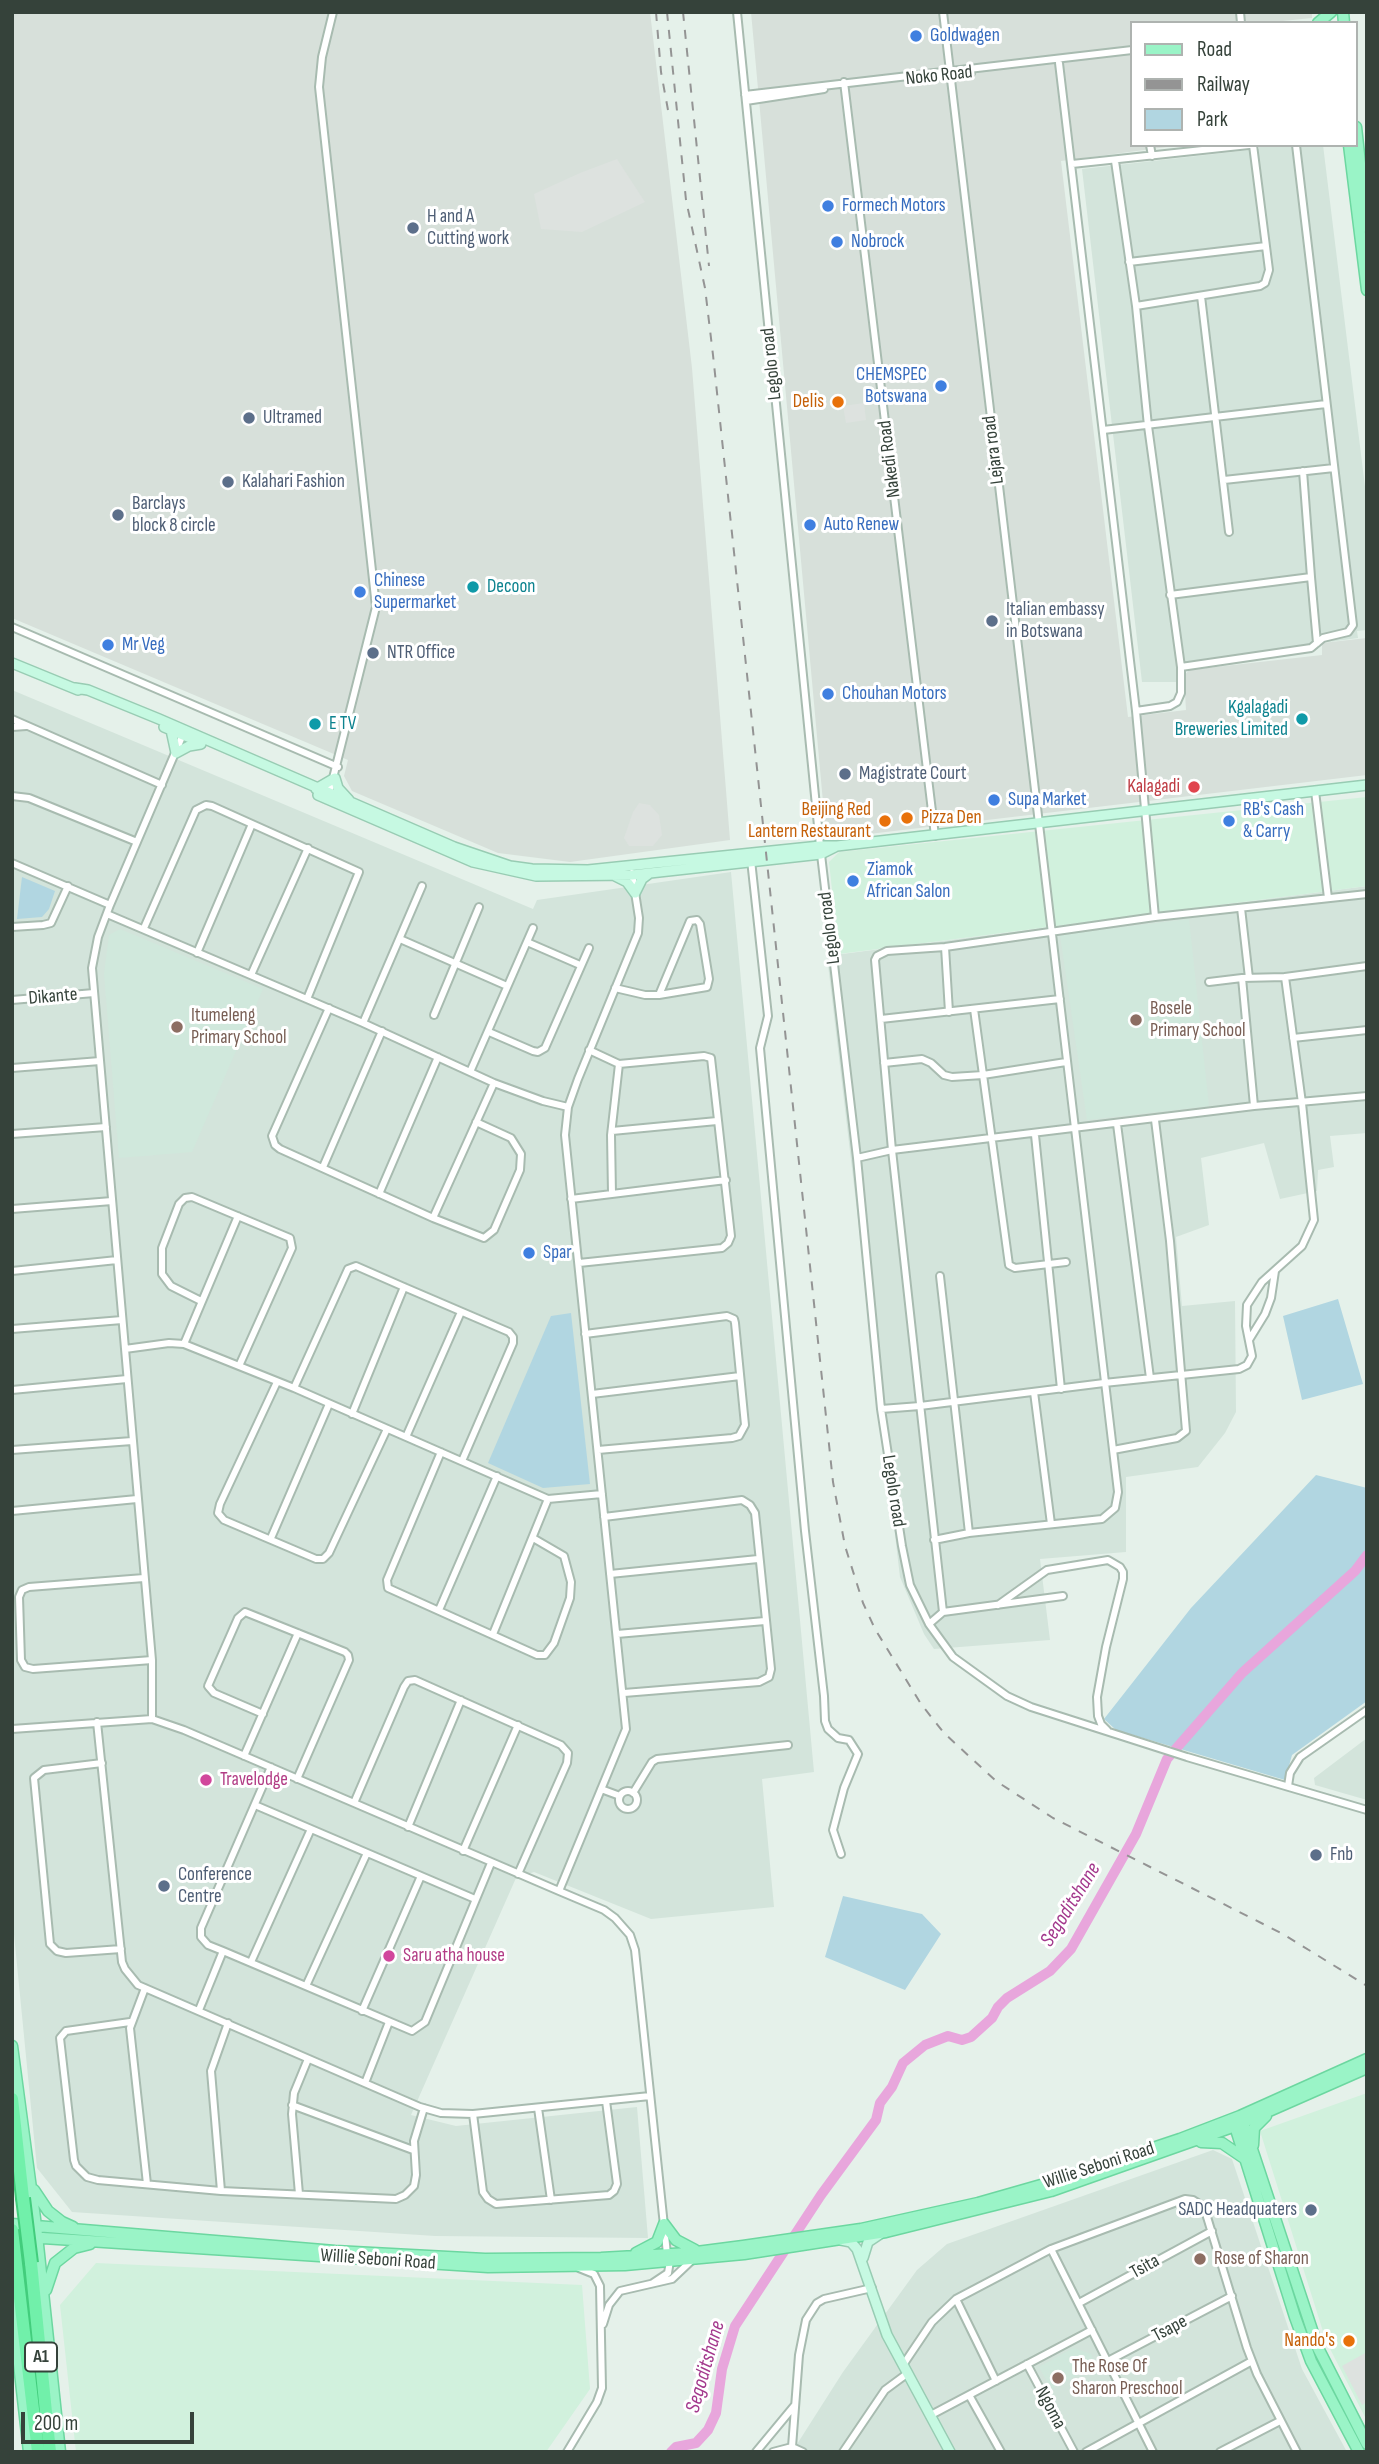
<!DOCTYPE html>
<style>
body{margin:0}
#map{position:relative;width:1379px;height:2464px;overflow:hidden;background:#e5f1ea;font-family:"Sofia Sans Condensed",sans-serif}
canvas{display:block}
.frame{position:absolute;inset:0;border:14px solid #35423a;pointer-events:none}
.legend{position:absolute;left:1130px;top:21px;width:228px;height:126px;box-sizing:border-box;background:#fff;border:2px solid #aeb3b0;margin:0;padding:9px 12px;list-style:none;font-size:21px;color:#35423a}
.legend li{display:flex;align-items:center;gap:14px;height:35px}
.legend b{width:35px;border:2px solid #aeb3b0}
.scale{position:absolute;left:21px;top:2412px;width:173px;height:32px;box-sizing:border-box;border:4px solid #35423a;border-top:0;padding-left:9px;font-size:21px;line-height:24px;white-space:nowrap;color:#35423a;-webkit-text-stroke:5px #fff;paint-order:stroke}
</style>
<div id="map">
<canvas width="1379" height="2464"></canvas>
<div class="frame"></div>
<ul class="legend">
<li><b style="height:9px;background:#9af4c7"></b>Road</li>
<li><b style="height:9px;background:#949494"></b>Railway</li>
<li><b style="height:19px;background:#b1d6e1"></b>Park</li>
</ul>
<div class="scale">200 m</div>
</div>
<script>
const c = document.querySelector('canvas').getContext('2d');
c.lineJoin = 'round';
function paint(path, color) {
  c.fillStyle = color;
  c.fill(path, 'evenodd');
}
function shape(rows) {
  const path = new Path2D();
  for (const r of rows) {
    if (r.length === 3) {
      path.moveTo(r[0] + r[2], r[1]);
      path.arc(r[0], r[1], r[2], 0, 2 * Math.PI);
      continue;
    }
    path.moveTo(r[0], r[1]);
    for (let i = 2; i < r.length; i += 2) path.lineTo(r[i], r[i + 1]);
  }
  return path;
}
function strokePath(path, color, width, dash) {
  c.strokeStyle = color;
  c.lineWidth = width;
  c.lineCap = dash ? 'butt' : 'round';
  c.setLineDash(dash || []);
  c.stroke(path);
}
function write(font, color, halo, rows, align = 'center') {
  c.font = font + ' "Sofia Sans Condensed",sans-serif';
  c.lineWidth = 6;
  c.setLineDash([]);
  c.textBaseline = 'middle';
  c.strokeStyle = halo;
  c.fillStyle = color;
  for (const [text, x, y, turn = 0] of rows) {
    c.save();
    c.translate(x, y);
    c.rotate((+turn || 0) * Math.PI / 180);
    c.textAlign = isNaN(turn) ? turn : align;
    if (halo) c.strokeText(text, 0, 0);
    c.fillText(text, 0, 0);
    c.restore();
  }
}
const residential = shape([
 [1259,145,1323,145,1367,503,1367,630,1357,631,1358,638,1176,663,1176,682,1142,682,1082,169,1259,149],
 [12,690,533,909,537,900,731,872,814,1772,762,1779,774,1907,651,1919,534,1872,516,1878,411,2115,456,2126,637,2107,648,2238,435,2236,72,2212,37,2168,12,1914],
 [1367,886,1367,1133,1330,1136,1334,1167,1318,1170,1317,1191,1280,1199,1264,1143,1201,1158,1209,1225,1176,1237,1182,1306,1235,1301,1236,1412,1225,1433,1198,1467,1126,1477,1126,1552,1040,1559,1050,1640,934,1649,924,1634,900,1577,827,956],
 [1367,1738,1367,1800,1315,1785,1314,1778],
 [1213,2150,1232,2159,1302,2369,1347,2452,792,2452,843,2372,917,2270,947,2244]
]);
const commercial = shape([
 [1367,797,1367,886,839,954,829,862,839,852],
 [1367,2093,1367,2421,1326,2341,1260,2131],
 [96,2263,582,2285,590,2389,546,2452,76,2452,60,2305]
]);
const industrial = shape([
 [12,12,650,12,692,368,730,840,570,862,498,853,352,791,344,776,348,760,12,618],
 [751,12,1312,12,1312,18,1263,23,1132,23,1132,145,1182,145,1061,161,1128,717,1186,710,1184,676,1189,670,1322,655,1322,643,1367,638,1367,775,835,838,826,835]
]);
const education = shape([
 [1189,919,1209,1106,1087,1120,1060,935],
 [120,929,263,989,192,1152,119,1158,104,974,109,935],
 [1073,2348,1091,2354,1096,2365,1051,2389,1039,2367]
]);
const green = shape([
 [22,877,55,891,49,909,42,917,17,919],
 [1338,1299,1363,1384,1302,1400,1283,1316],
 [571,1313,590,1484,543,1488,488,1463,551,1316],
 [1316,1475,1367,1488,1367,1701,1292,1755,1285,1780,1116,1730,1104,1719,1191,1608],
 [843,1896,922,1914,941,1934,905,1990,825,1957]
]);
const parking = shape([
 [617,159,645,202,582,232,541,229,534,194,580,173],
 [864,403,866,420,846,423,843,406],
 [639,803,650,805,659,815,662,835,653,846,629,846,624,838,633,812],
 [1367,2352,1367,2402,1362,2405,1342,2366]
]);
const river = shape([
 [671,2452,676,2447,696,2443,708,2430,716,2413,722,2369,735,2326,821,2195,876,2120,880,2103,892,2087,903,2063,925,2045,948,2036,962,2040,971,2037,992,2018,998,2007,1007,1998,1050,1971,1071,1949,1136,1834,1167,1759,1242,1673,1355,1571,1367,1555]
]);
const street = shape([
 [737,12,820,846,857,1158,881,1409,902,1546,910,1585,929,1624,953,1657,1007,1696,1031,1707,1187,1757,1367,1810],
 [1240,12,1241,23],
 [1059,63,1136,711,1155,917],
 [922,78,971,73],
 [844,82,935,836],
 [745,95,1132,50],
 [746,101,824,89],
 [1150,145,1152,156],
 [1115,161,1136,306,1148,426,1181,667,1181,693,1177,702,1170,706,1136,711],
 [1072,164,1249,145],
 [1129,262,1266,246],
 [1201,296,1229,532],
 [1136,306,1260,286,1265,283,1269,270,1253,145],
 [1103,430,1326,404],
 [1303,471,1311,577],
 [1224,480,1334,468],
 [1170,595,1311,577,1317,643],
 [12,627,338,767],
 [1181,667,1311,648,1323,638,1348,632,1353,625,1296,145],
 [12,719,162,785],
 [12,727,26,726],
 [1315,791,1328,898],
 [329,794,376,607,319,87,322,57,333,12],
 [12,796,29,798,137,842],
 [751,860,768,1016,760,1048,805,1531,824,1696,825,1721,828,1729,838,1738,849,1740,858,1754,844,1788,833,1830,841,1854],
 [12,863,110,905],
 [1241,908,1249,978],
 [107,914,363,1023,494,1083,543,1101,568,1107],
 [12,927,43,925,51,923,68,886],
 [144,928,196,810,206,805,212,806,359,872,307,999],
 [400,939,507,986],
 [527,942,580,965],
 [945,947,949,1012],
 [197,953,252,824],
 [251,975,308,848],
 [1209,982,1242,978],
 [615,988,645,995,659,995,707,987,709,979,700,924,697,920,690,921,659,995],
 [12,1000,94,993],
 [329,1008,272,1136,275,1145,280,1149,433,1218,484,1238,494,1230,520,1170,521,1154,511,1138,476,1122],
 [974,1009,1009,1265,1015,1268,1066,1262],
 [434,1015,479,907],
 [881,1019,1060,999],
 [363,1023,422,886],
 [489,1032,533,1051,538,1052,545,1048,589,948],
 [1293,1038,1367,1030],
 [884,1063,922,1059,931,1063,944,1075,952,1077,983,1075,1066,1062],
 [12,1068,100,1061],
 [470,1072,533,928],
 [1254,1106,1242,978,1285,977,1367,966],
 [1117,1124,1150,1378],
 [612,1131,717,1121],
 [12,1134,106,1127],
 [1035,1135,1061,1389],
 [857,1158,892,1150,1254,1106,1367,1096],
 [323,1167,382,1031],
 [379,1194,438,1057],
 [612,1194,611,1135,619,1064],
 [571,1199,726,1180],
 [12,1209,112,1201],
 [433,1218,494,1083],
 [579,1263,722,1248,728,1243,731,1236,711,1058,704,1056,619,1064,589,1050],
 [12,1271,117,1260],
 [940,1276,969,1533],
 [201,1301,171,1286,162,1274,162,1248,179,1204,185,1198,192,1197,290,1238,292,1248,239,1366],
 [12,1329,122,1320],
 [585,1334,727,1316,734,1319,735,1323,745,1425,739,1436,732,1438,598,1450],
 [1249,1340,1265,1314,1271,1298,1275,1271],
 [184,1344,238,1216],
 [125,1349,169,1343,184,1344,294,1388,548,1499,602,1494],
 [277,1382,220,1504,218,1513,224,1520,316,1559,323,1559,329,1553,387,1429],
 [294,1388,348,1269,356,1266,404,1287,509,1332,513,1337,513,1343,462,1461],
 [12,1390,127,1379],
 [1034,1392,1051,1524],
 [592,1394,740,1376],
 [881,1409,920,1406,1104,1383,1239,1369,1247,1365,1252,1356,1246,1326,1247,1305,1262,1282,1302,1246,1314,1220,1302,1103,1285,977],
 [352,1414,404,1287],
 [406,1437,461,1312],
 [12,1450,132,1441],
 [1113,1450,1177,1438,1186,1431,1170,1241,1155,1120],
 [441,1452,387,1580,388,1588,537,1655,545,1655,554,1643,570,1598,571,1582,564,1556,533,1538],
 [12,1511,137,1499],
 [604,1517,742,1500,750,1505,755,1513,771,1669,769,1677,759,1682,624,1693],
 [271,1538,329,1404],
 [934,1540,969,1533,1102,1519,1115,1508,1118,1492,943,12],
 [610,1574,758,1559],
 [144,1578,29,1587,22,1590,19,1597,21,1660,25,1667,33,1669,152,1660],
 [998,1605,1047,1570,1108,1560,1120,1567,1123,1572,1123,1579,1106,1647,1097,1697,1098,1716,1101,1724,1107,1730],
 [439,1610,497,1476],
 [943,1612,892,1150,875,960,877,956,887,951,945,947,1155,917,1367,894],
 [929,1624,943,1612,1063,1596],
 [493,1634,548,1499],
 [617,1634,765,1621],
 [263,1714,214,1693,208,1686,238,1618,245,1612,345,1652,348,1655,349,1660,297,1779],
 [152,1719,152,1660,92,968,98,937,110,905,184,732],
 [97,1722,122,1962,125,1969,138,1985,420,2107,441,2113,473,2114,650,2096],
 [12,1729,152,1719,184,1730,559,1891,604,1910,615,1918,630,1935,635,1950,667,2254,670,2261,668,2273,653,2283],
 [244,1756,298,1633],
 [102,1763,44,1770,34,1778,50,1944,57,1951,66,1953,121,1949],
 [271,1767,201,1928,201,1937,208,1945,223,1951,412,2031,425,2022,491,1863],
 [1288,1786,1290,1773,1300,1757,1367,1710],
 [601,1789,620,1796],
 [628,1800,9],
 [633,1793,652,1762,657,1759,788,1745],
 [354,1803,404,1687,408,1681,415,1680,561,1745,568,1753,567,1763,518,1874],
 [255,1805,475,1899],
 [408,1827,461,1700],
 [463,1851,518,1725],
 [559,1891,626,1729,565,1135,568,1107,578,1079,638,933,639,918,632,873],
 [251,1962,311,1829],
 [306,1986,367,1853],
 [145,1988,130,2028,147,2184],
 [199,2010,223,1951],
 [362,2011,421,1876],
 [130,2022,66,2031,60,2038,74,2160,76,2166,87,2177,98,2180,221,2191,396,2199,405,2195,414,2186,416,2175,414,2141,424,2108],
 [365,2083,389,2022],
 [292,2105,413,2150],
 [538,2108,551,2200],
 [473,2114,483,2192,488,2199,496,2204,609,2195,614,2191,617,2184,606,2101],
 [221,2191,211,2071,228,2023],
 [299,2194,292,2114,294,2093,308,2059],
 [1051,2249,1153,2452],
 [956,2299,996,2381],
 [1079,2303,1212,2231],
 [603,2324,609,2305,620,2291,672,2279,692,2260],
 [1108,2361,1232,2296],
 [1027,2364,1074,2452],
 [903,2365,932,2322,956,2299,1051,2249,1185,2199,1193,2200,1204,2207,1247,2348,1257,2374,1297,2452],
 [969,2395,1001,2452],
 [931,2415,1092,2330],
 [792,2447,799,2355,806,2320,817,2303,824,2299,872,2288],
 [567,2452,597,2402,602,2388,600,2286,594,2274,579,2268],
 [756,2452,795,2405],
 [773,2452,792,2447,803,2452],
 [843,2452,885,2390,908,2373],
 [1086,2452,1252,2361],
 [1220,2452,1280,2421]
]);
const secondary = shape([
 [12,663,78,690],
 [75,688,88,690,159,719,454,847,510,866,532,869,588,870,820,846,837,846,1367,785],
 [164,727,200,742],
 [171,730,176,753,189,746,201,744],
 [316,789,335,778,338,788,349,800],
 [318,795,473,862,536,876,632,875,821,854,835,847],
 [615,876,627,882,635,893,642,879,650,873],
 [841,2240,851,2242,857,2249,887,2335,950,2452],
 [863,2258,868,2242,880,2234]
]);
const primary = shape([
 [1343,12,1344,23],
 [1318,23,1331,12],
 [1356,127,1367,227],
 [1349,145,1367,290],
 [12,2046,36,2226,60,2452],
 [1242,2119,1318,2348,1367,2444],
 [1234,2123,1295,2317,1311,2361,1359,2452],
 [1201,2142,1222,2143,1244,2158],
 [1253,2145,1254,2128,1266,2116],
 [34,2190,48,2211,62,2222,73,2227],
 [12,2224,335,2251,485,2259,601,2258,689,2253,743,2246,861,2229,978,2203,1048,2183,1180,2139,1240,2116,1367,2059],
 [664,2224,676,2240,695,2250],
 [12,2236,488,2267,625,2265,744,2254,886,2232,1051,2191,1235,2126,1367,2068],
 [636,2253,657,2242,664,2224],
 [46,2290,55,2263,74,2248,90,2244],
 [12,2302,29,2452]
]);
const highway = shape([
 [12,2099,23,2198],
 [31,2263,50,2452],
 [16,2264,38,2452]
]);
const rail = shape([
 [656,12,661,72,668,110],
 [667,12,686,200,705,288,713,355,833,1482,845,1546,863,1603,875,1629,921,1704,944,1733,996,1781,1053,1818,1283,1934,1367,1986],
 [683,12,709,266]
]);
const highwayBridge = shape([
 [23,2198,31,2263],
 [12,2230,16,2264]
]);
const markers = [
 [916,36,7,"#3f7fe0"],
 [828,206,7,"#3f7fe0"],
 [413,228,7,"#5c6f8a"],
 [837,242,7,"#3f7fe0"],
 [941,386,7,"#3f7fe0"],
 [838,402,7,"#e8710a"],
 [249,418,7,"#5c6f8a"],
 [228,482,7,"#5c6f8a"],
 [118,515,7,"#5c6f8a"],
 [810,525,7,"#3f7fe0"],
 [473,587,7,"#0f9aa8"],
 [360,592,7,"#3f7fe0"],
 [992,621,7,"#5c6f8a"],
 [108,645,7,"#3f7fe0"],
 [373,653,7,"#5c6f8a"],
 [828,694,7,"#3f7fe0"],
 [1302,719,7,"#0f9aa8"],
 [315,724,7,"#0f9aa8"],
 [845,774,7,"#5c6f8a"],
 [1194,787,7,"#e0444e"],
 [994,800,7,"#3f7fe0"],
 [907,818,7,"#e8710a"],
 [885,821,7,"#e8710a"],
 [1229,821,7,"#3f7fe0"],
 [853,881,7,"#3f7fe0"],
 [1136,1020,7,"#8d6e63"],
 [177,1027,7,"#8d6e63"],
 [529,1253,7,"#3f7fe0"],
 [206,1780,7,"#d1479c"],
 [1316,1855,7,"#5c6f8a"],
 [164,1886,7,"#5c6f8a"],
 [389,1956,7,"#d1479c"],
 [1311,2210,7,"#5c6f8a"],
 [1200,2259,7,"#8d6e63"],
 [1349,2341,7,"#e8710a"],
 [1058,2378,7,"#8d6e63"]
];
const shields = [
 [41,2357,32]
];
const shieldNames = [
 ["A1",41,2357]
];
const shopNames = [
 ["Goldwagen",930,36],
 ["Formech Motors",842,206],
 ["Nobrock",851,242],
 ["CHEMSPEC",927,375,"right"],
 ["Botswana",927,397,"right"],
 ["Auto Renew",824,525],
 ["Chinese",374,581],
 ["Supermarket",374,603],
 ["Mr Veg",122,645],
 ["Chouhan Motors",842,694],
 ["Supa Market",1008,800],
 ["RB's Cash",1243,810],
 ["& Carry",1243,832],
 ["Ziamok",867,870],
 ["African Salon",867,892],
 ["Spar",543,1253]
];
const streetNames = [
 ["Noko Road",939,76,-6],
 ["Legolo road",772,364,-96],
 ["Lejara road",994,450,-97],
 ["Nakedi Road",890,459,-97],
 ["Legolo road",830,928,-97],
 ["Dikante",53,997,-5],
 ["Legolo road",893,1491,81],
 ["Willie Seboni Road",1099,2166,-18],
 ["Willie Seboni Road",378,2260,4],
 ["Tsita",1145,2267,-29],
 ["Tsape",1170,2329,-28],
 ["Ngoma",1050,2408,62]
];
const serviceNames = [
 ["H and A",427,217],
 ["Cutting work",427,239],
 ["Ultramed",263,418],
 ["Kalahari Fashion",242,482],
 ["Barclays",132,504],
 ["block 8 circle",132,526],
 ["Italian embassy",1006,610],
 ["in Botswana",1006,632],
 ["NTR Office",387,653],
 ["Magistrate Court",859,774],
 ["Fnb",1330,1855],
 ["Conference",178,1875],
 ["Centre",178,1897],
 ["SADC Headquaters",1297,2210,"right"]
];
const foodNames = [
 ["Delis",824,402],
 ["Beijing Red",871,810],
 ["Lantern Restaurant",871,832],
 ["Pizza Den",921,818,"left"],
 ["Nando's",1335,2341]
];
const cultureNames = [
 ["Decoon",487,587],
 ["Kgalagadi",1288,708,"right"],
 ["Breweries Limited",1288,730,"right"],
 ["E TV",329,724]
];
const healthNames = [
 ["Kalagadi",1180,787]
];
const educationNames = [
 ["Bosele",1150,1009],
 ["Primary School",1150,1031],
 ["Itumeleng",191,1016],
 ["Primary School",191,1038],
 ["Rose of Sharon",1214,2259],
 ["The Rose Of",1072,2367],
 ["Sharon Preschool",1072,2389]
];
const hotelNames = [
 ["Travelodge",220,1780],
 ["Saru atha house",403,1956]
];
const waterNames = [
 ["Segoditshane",1071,1905,-58],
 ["Segoditshane",706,2367,-74]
];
paint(residential, '#d3e4db');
paint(commercial, '#d1f1dd');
paint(industrial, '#d7e0da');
paint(education, '#d0e8dc');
paint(green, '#b1d6e1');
paint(parking, '#dde2df');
strokePath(river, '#e8a6dc', 10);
strokePath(street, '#a8bbb0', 10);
strokePath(secondary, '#98ccb3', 12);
strokePath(primary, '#6cd7a0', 13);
strokePath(highway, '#42cd7c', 16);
strokePath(street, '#fff', 6);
strokePath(secondary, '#c6f9e2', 9);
strokePath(primary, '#9af4c7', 10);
strokePath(highway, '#71f0aa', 12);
strokePath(rail, '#949494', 2, [9, 9]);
strokePath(highwayBridge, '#42cd7c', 16, []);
strokePath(highwayBridge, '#71f0aa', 12);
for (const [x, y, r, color] of markers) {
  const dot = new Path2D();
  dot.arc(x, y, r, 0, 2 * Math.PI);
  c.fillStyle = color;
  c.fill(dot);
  strokePath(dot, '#fff', 2.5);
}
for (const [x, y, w] of shields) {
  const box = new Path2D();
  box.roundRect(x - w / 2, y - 14.5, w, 29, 5);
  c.fillStyle = '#fff';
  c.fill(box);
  strokePath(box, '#35423a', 2);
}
write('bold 18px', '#35423a', null, shieldNames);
write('19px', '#366cbe', '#fff', shopNames, 'left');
write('19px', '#35423a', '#fff', streetNames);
write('19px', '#4e5e75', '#fff', serviceNames, 'left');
write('19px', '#c56008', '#fff', foodNames, 'right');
write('19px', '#0d838f', '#fff', cultureNames, 'left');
write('19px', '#be3a42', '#fff', healthNames, 'right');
write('19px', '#785e54', '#fff', educationNames, 'left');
write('19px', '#b23c85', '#fff', hotelNames, 'left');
write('italic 21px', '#a3398d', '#fff', waterNames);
</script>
